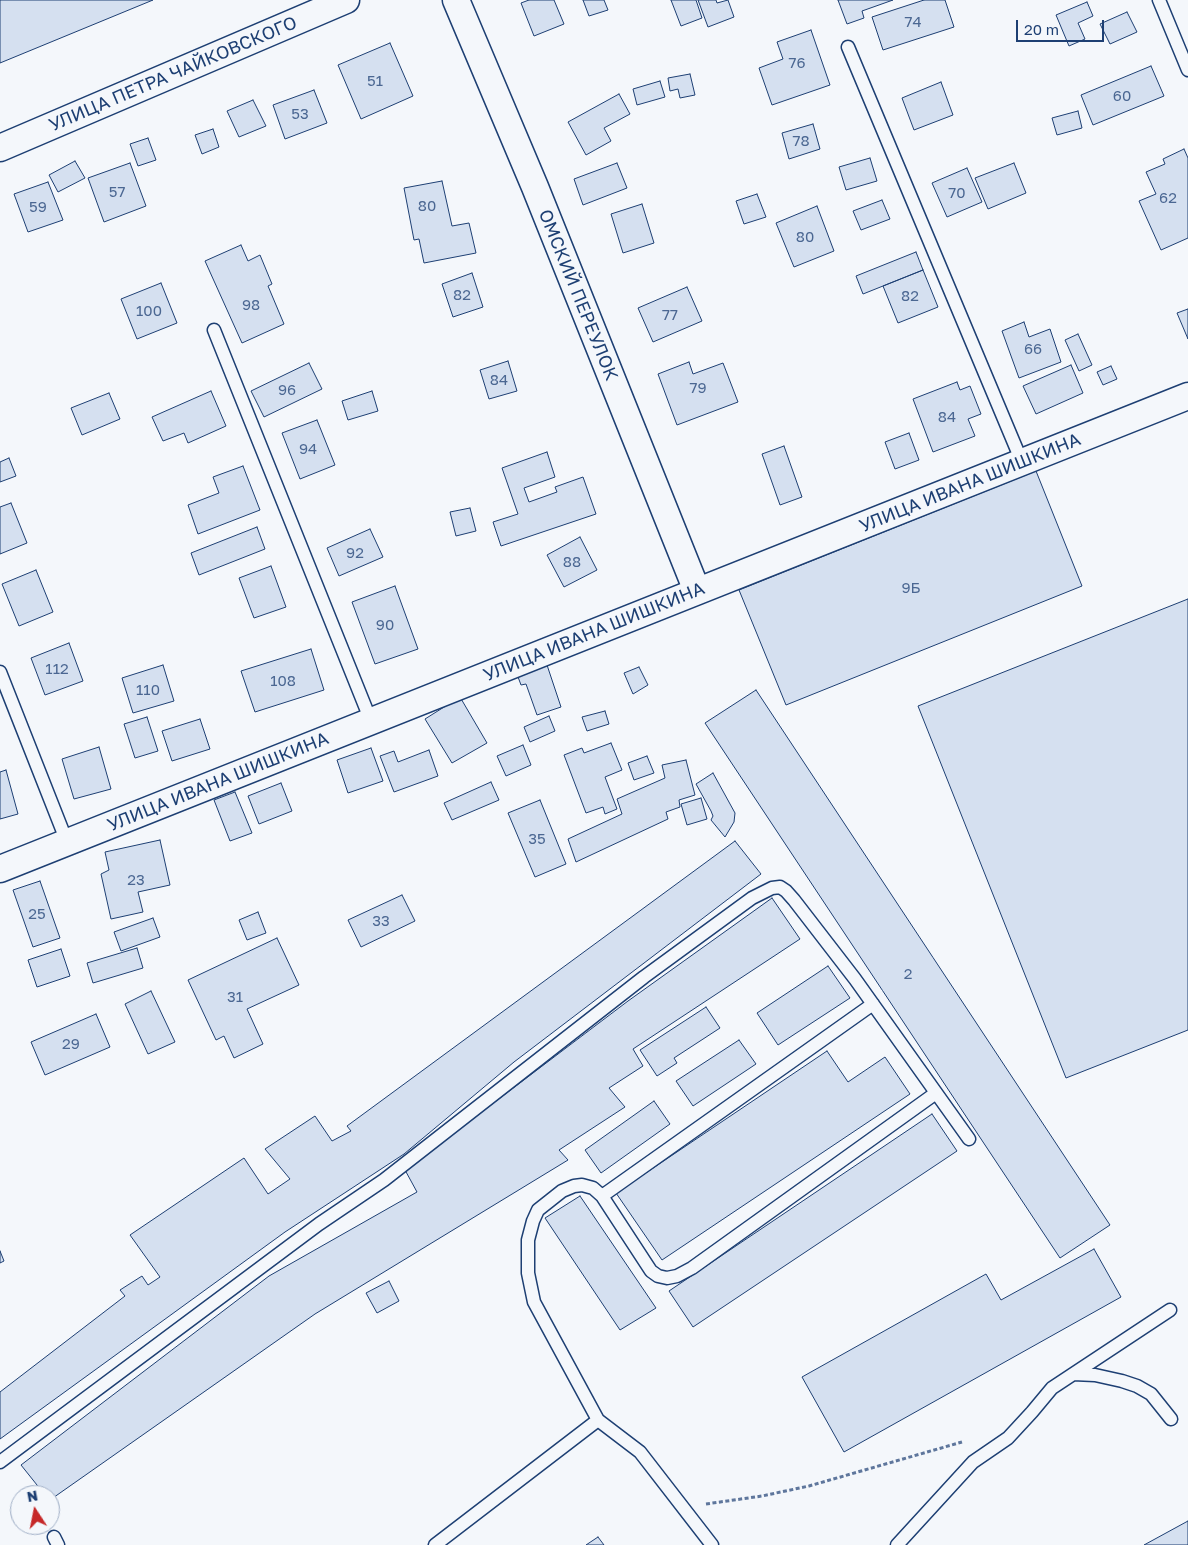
<!DOCTYPE html>
<meta charset="utf-8">
<style>
body{margin:0}
#map{position:relative;width:1188px;height:1545px;overflow:hidden;background:#f4f7fb;font-family:"Golos Text",sans-serif}
canvas{display:block}
.north{position:absolute;left:10px;top:1485px;width:50px;height:50px;box-sizing:border-box;background:#f4f7fb;border:1px solid #9eadc5;border-radius:50%;rotate:349deg;font-size:14px;font-weight:700;line-height:20px;text-align:center;color:#1d3f73}
.north::after{content:'';display:block;margin:auto;width:18px;height:22px;background:#c62828;clip-path:polygon(50% 0,100% 100%,50% 72%,0 100%)}
.scale{position:absolute;left:1016px;top:20px;width:88px;height:22px;box-sizing:border-box;border:2px solid #1d3f73;border-top:0;padding-left:6px;font-size:15px;line-height:18px;white-space:nowrap;color:#1d3f73;-webkit-text-stroke:4px #f4f7fb;paint-order:stroke}
</style>
<div id="map">
<canvas width="1188" height="1545"></canvas>
<div class="north">N</div>
<div class="scale">20 m</div>
</div>
<script>
const c = document.querySelector('canvas').getContext('2d');
c.lineJoin = 'round';
function paint(path, color) {
  c.fillStyle = color;
  c.fill(path, 'evenodd');
}
function shape(rows) {
  const path = new Path2D();
  for (const r of rows) {
    path.moveTo(r[0], r[1]);
    for (let i = 2; i < r.length; i += 2) path.lineTo(r[i], r[i + 1]);
  }
  return path;
}
function strokePath(path, color, width, dash) {
  c.strokeStyle = color;
  c.lineWidth = width;
  c.lineCap = dash ? 'butt' : 'round';
  c.setLineDash(dash || []);
  c.stroke(path);
}
function write(font, color, halo, rows, align = 'center') {
  c.font = font + ' "Golos Text",sans-serif';
  c.lineWidth = 4;
  c.setLineDash([]);
  c.textBaseline = 'middle';
  c.strokeStyle = halo;
  c.fillStyle = color;
  for (const [text, x, y, turn = 0] of rows) {
    c.save();
    c.translate(x, y);
    c.rotate((+turn || 0) * Math.PI / 180);
    c.textAlign = isNaN(turn) ? turn : align;
    if (halo) c.strokeText(text, 0, 0);
    c.fillText(text, 0, 0);
    c.restore();
  }
}
const building = shape([
 [0,0,153,0,0,63,0,0],
 [529,0,554,0,564,24,534,36,521,3,529,0],
 [583,0,604,0,608,10,589,16,583,0],
 [671,0,696,0,702,18,681,26,671,0],
 [698,0,716,0,717,3,728,0,734,17,708,27,698,0],
 [838,0,893,0,862,11,864,18,847,24,838,0],
 [924,0,945,0,954,27,883,50,872,17,924,0],
 [1087,2,1093,16,1078,23,1085,39,1069,46,1056,15,1087,2],
 [1127,12,1137,32,1110,44,1100,24,1127,12],
 [811,30,830,85,772,105,759,68,783,59,777,42,811,30],
 [390,43,413,96,361,119,338,65,390,43],
 [1151,66,1164,96,1093,125,1081,95,1151,66],
 [690,74,695,95,680,98,678,89,670,91,668,78,690,74],
 [660,81,665,97,637,105,633,89,660,81],
 [941,82,953,115,914,130,902,98,941,82],
 [314,90,327,123,285,139,273,105,314,90],
 [619,94,630,114,604,128,611,141,586,155,568,122,619,94],
 [253,100,266,126,239,137,227,111,253,100],
 [1078,111,1082,128,1057,135,1052,118,1078,111],
 [813,124,820,149,789,159,782,133,813,124],
 [213,129,219,147,202,154,195,135,213,129],
 [148,138,156,160,138,166,130,144,148,138],
 [1184,149,1188,158,1188,238,1161,250,1139,201,1156,194,1146,172,1165,164,1163,159,1184,149],
 [870,158,877,181,846,190,839,167,870,158],
 [75,161,85,178,58,192,49,175,75,161],
 [130,163,146,206,104,222,88,178,130,163],
 [617,163,627,188,583,205,574,179,617,163],
 [1014,163,1026,193,988,209,975,178,1014,163],
 [967,168,982,202,947,217,932,183,967,168],
 [442,181,452,226,469,223,476,253,424,263,419,239,414,240,404,188,442,181],
 [48,182,63,220,28,232,14,194,48,182],
 [757,194,766,217,744,224,736,201,757,194],
 [882,200,890,219,861,230,853,211,882,200],
 [642,204,654,243,623,253,611,214,642,204],
 [817,206,834,251,794,267,776,223,817,206],
 [241,245,248,261,260,255,272,284,268,286,284,324,242,343,205,261,241,245],
 [916,252,923,270,863,294,856,276,916,252],
 [923,270,938,307,898,323,883,286,923,270],
 [472,273,483,307,453,317,442,284,472,273],
 [161,283,177,323,137,339,121,299,161,283],
 [687,287,702,321,653,342,638,308,687,287],
 [1188,309,1188,339,1177,313,1188,309],
 [1024,322,1029,337,1050,329,1061,362,1019,378,1002,331,1024,322],
 [1078,334,1092,365,1079,371,1065,340,1078,334],
 [508,361,517,391,489,399,480,370,508,361],
 [689,362,693,374,723,363,738,402,677,425,658,374,689,362],
 [309,363,322,389,264,417,251,391,309,363],
 [1071,365,1083,393,1036,414,1023,386,1071,365],
 [1111,366,1117,379,1103,385,1097,372,1111,366],
 [957,382,960,390,970,386,981,414,968,419,975,436,933,452,913,399,957,382],
 [211,391,226,426,188,443,184,433,163,441,152,417,211,391],
 [372,391,378,411,348,420,342,401,372,391],
 [109,393,120,419,82,435,71,408,109,393],
 [317,420,335,465,300,479,282,433,317,420],
 [909,433,919,460,895,469,885,442,909,433],
 [784,446,802,497,780,505,762,454,784,446],
 [547,452,555,477,524,488,529,502,557,492,555,487,583,477,596,514,501,546,493,522,518,514,502,468,547,452],
 [9,458,16,476,0,482,0,462,9,458],
 [243,466,260,510,198,534,188,505,219,493,213,477,243,466],
 [1036,471,1082,586,786,705,739,590,1036,471],
 [11,503,27,543,0,554,0,507,11,503],
 [470,508,476,531,456,536,450,512,470,508],
 [257,527,265,549,199,575,191,553,257,527],
 [370,529,383,557,339,576,327,548,370,529],
 [580,537,597,570,564,587,547,555,580,537],
 [271,566,286,607,254,618,239,578,271,566],
 [36,570,53,612,19,626,2,584,36,570],
 [395,586,418,649,375,664,352,602,395,586],
 [1188,599,1188,1030,1066,1078,918,706,1188,599],
 [69,643,83,681,45,695,31,658,69,643],
 [311,649,324,690,255,712,241,671,311,649],
 [544,656,561,707,537,715,526,684,521,685,514,666,544,656],
 [163,665,174,701,133,713,122,678,163,665],
 [639,667,648,685,633,694,624,673,639,667],
 [756,690,1110,1225,1060,1258,705,723,756,690],
 [460,697,487,743,452,763,425,719,460,697],
 [605,711,609,724,587,731,582,717,605,711],
 [549,716,555,731,530,742,524,727,549,716],
 [147,717,158,751,135,758,124,724,147,717],
 [200,719,210,749,172,761,162,731,200,719],
 [611,743,622,770,605,777,617,809,605,814,603,807,586,813,564,755,582,748,584,753,611,743],
 [523,745,531,765,506,776,497,756,523,745],
 [99,747,111,789,74,799,62,759,99,747],
 [371,748,383,781,348,793,337,760,371,748],
 [429,750,438,776,394,792,380,756,394,751,398,762,429,750],
 [647,756,654,773,634,780,628,763,647,756],
 [686,760,695,795,679,800,680,807,666,812,668,819,576,862,568,839,622,814,617,799,665,778,662,765,686,760],
 [6,770,18,814,0,819,0,772,6,770],
 [713,773,735,813,734,822,725,837,711,820,713,816,711,811,696,784,713,773],
 [491,782,499,800,452,820,444,803,491,782],
 [281,783,292,811,259,824,248,796,281,783],
 [235,792,252,833,230,841,214,800,235,792],
 [701,798,707,819,687,825,681,804,701,798],
 [540,800,566,864,535,877,508,813,540,800],
 [160,840,170,885,138,892,143,912,111,919,101,874,109,870,105,852,160,840],
 [735,841,761,874,514,1062,404,1154,285,1232,0,1439,0,1392,125,1296,120,1290,142,1276,148,1285,160,1277,130,1235,244,1158,268,1194,290,1179,265,1149,315,1116,332,1141,351,1131,347,1126,735,841],
 [40,881,60,938,33,947,13,890,40,881],
 [402,895,415,921,361,947,348,920,402,895],
 [772,898,800,939,633,1049,643,1066,609,1088,625,1107,559,1150,568,1160,315,1314,50,1500,50,1495,45,1495,21,1465,269,1276,417,1192,405,1170,628,1001,772,898],
 [258,912,266,933,247,940,239,920,258,912],
 [153,918,160,937,121,951,114,932,153,918],
 [277,938,299,985,247,1009,263,1044,234,1058,224,1036,216,1040,188,980,277,938],
 [137,948,143,968,93,983,87,963,137,948],
 [61,949,70,976,37,987,28,960,61,949],
 [828,966,850,998,778,1045,757,1013,828,966],
 [151,991,175,1042,148,1054,125,1004,151,991],
 [706,1007,720,1028,674,1058,677,1063,657,1076,640,1050,706,1007],
 [96,1014,110,1047,45,1075,31,1042,96,1014],
 [739,1040,756,1064,693,1106,676,1081,739,1040],
 [827,1051,848,1082,885,1057,910,1094,662,1260,616,1193,827,1051],
 [654,1101,670,1124,601,1173,585,1150,654,1101],
 [932,1114,957,1151,693,1327,669,1291,932,1114],
 [580,1196,656,1308,620,1330,545,1218,580,1196],
 [1094,1249,1121,1297,844,1452,802,1377,986,1274,1001,1300,1094,1249],
 [0,1251,4,1261,0,1263,0,1251],
 [389,1281,399,1301,377,1313,366,1293,389,1281],
 [1188,1521,1188,1545,1144,1545,1188,1521],
 [598,1537,604,1545,586,1545,598,1537]
]);
const path = shape([
 [706,1504,762,1496,809,1486,962,1442]
]);
const lane = shape([
 [1159,0,1188,70],
 [848,47,1022,462],
 [214,330,371,721],
 [0,672,67,842],
 [602,1196,873,1004],
 [1073,1374,1095,1375,1122,1381,1137,1386,1151,1394,1171,1419],
 [598,1420,534,1302,528,1273,528,1240,533,1221,538,1210,562,1191,574,1186,582,1185,593,1188,602,1196,651,1271,658,1276,667,1278,677,1276,692,1268,936,1093],
 [0,1462,319,1224,384,1180,644,977,752,898,772,888,780,887,786,891,794,900,855,979,969,1139],
 [54,1537,58,1545],
 [435,1545,598,1420,640,1452,712,1545],
 [897,1545,973,1462,1008,1438,1032,1412,1052,1388,1170,1310]
]);
const street = shape([
 [456,0,535,187,697,591],
 [0,148,346,0],
 [0,869,1188,396]
]);
const numberNames = [
 ["74",913,22],
 ["76",797,63],
 ["51",375,81],
 ["60",1122,96],
 ["53",300,114],
 ["78",801,141],
 ["57",117,192],
 ["70",957,193],
 ["62",1168,198],
 ["80",427,206],
 ["59",38,207],
 ["80",805,237],
 ["82",462,295],
 ["82",910,296],
 ["98",251,305],
 ["100",149,311],
 ["77",670,315],
 ["66",1033,349],
 ["84",499,380],
 ["79",698,388],
 ["96",287,390],
 ["84",947,417],
 ["94",308,449],
 ["92",355,553],
 ["88",572,562],
 ["9Б",911,588],
 ["90",385,625],
 ["112",57,669],
 ["108",283,681],
 ["110",148,690],
 ["35",537,839],
 ["23",136,880],
 ["25",37,914],
 ["33",381,921],
 ["2",908,974],
 ["31",235,997],
 ["29",71,1044]
];
const streetNames = [
 ["УЛИЦА ПЕТРА ЧАЙКОВСКОГО",173,74,-23],
 ["ОМСКИЙ ПЕРЕУЛОК",578,295,68],
 ["УЛИЦА ИВАНА ШИШКИНА",970,483,-22],
 ["УЛИЦА ИВАНА ШИШКИНА",594,632,-22],
 ["УЛИЦА ИВАНА ШИШКИНА",218,782,-22]
];
paint(building, '#d5e0f0');
strokePath(building, '#1d3f73', 1);
strokePath(lane, '#1d3f73', 15);
strokePath(street, '#1d3f73', 29);
strokePath(path, '#5e769c', 3, [4, 2.5]);
strokePath(lane, '#f4f7fb', 12);
strokePath(street, '#f4f7fb', 26);
write('15px', '#4b6792', null, numberNames);
write('18px', '#1d3f73', '#f4f7fb', streetNames);
</script>
